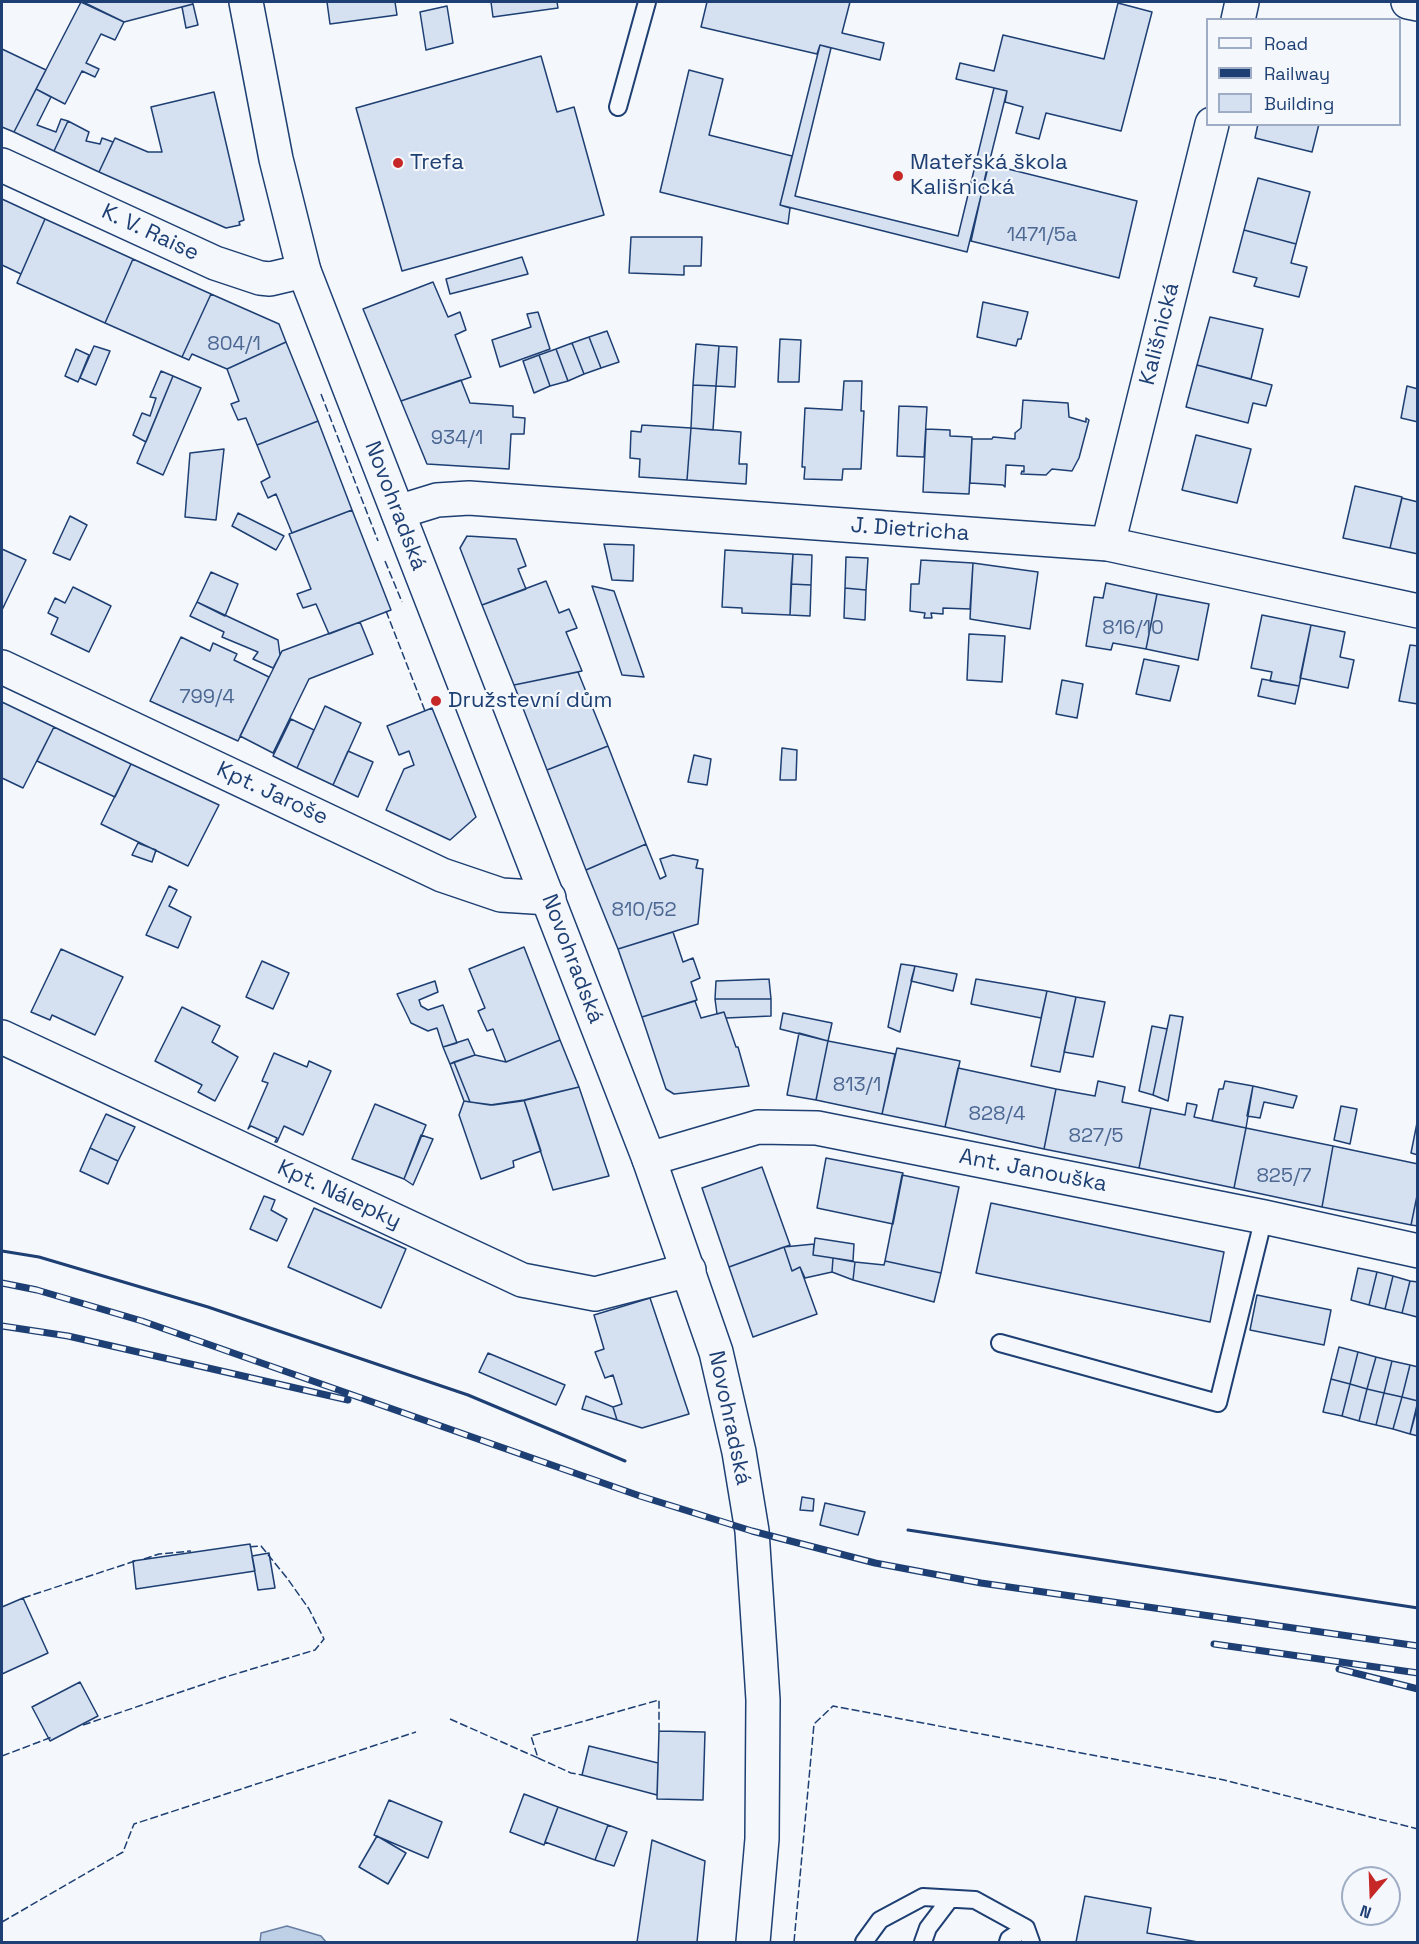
<!DOCTYPE html>
<meta charset="utf-8">
<style>
body{margin:0}
#map{position:relative;width:1419px;height:1944px;overflow:hidden;background:#f4f7fb;font-family:"Space Grotesk",sans-serif}
canvas{display:block}
.frame{position:absolute;inset:0;border:3px solid #1d3f73;pointer-events:none}
.legend{position:absolute;left:1206px;top:18px;width:195px;height:108px;box-sizing:border-box;background:#f4f7fb;border:2px solid #9eadc5;margin:0;padding:8px 10px;list-style:none;font-size:18px;color:#1d3f73}
.legend li{display:flex;align-items:center;gap:12px;height:30px}
.legend b{width:30px;border:2px solid #9eadc5}
.north{position:absolute;left:1341px;top:1866px;width:60px;height:60px;box-sizing:border-box;background:#f4f7fb;border:2px solid #9eadc5;border-radius:50%;rotate:199deg;font-size:16px;font-weight:700;line-height:24px;text-align:center;color:#1d3f73}
.north::after{content:'';display:block;margin:auto;width:21px;height:27px;background:#c62828;clip-path:polygon(50% 0,100% 100%,50% 72%,0 100%)}
</style>
<div id="map">
<canvas width="1419" height="1944"></canvas>
<div class="frame"></div>
<ul class="legend">
<li><b style="height:8px;background:#f4f7fb"></b>Road</li>
<li><b style="height:8px;background:#1d3f73"></b>Railway</li>
<li><b style="height:16px;background:#d5e0f0"></b>Building</li>
</ul>
<div class="north">N</div>
</div>
<script>
const c = document.querySelector('canvas').getContext('2d');
c.lineJoin = 'round';
function paint(path, color) {
  c.fillStyle = color;
  c.fill(path, 'evenodd');
}
function shape(rows) {
  const path = new Path2D();
  for (const r of rows) {
    path.moveTo(r[0], r[1]);
    for (let i = 2; i < r.length; i += 2) path.lineTo(r[i], r[i + 1]);
  }
  return path;
}
function strokePath(path, color, width, dash) {
  c.strokeStyle = color;
  c.lineWidth = width;
  c.lineCap = dash ? 'butt' : 'round';
  c.setLineDash(dash || []);
  c.stroke(path);
}
function write(font, color, halo, rows, align = 'center') {
  c.font = font + ' "Space Grotesk",sans-serif';
  c.lineWidth = 4.5;
  c.setLineDash([]);
  c.textBaseline = 'middle';
  c.strokeStyle = halo;
  c.fillStyle = color;
  for (const [text, x, y, turn = 0] of rows) {
    c.save();
    c.translate(x, y);
    c.rotate((+turn || 0) * Math.PI / 180);
    c.textAlign = isNaN(turn) ? turn : align;
    if (halo) c.strokeText(text, 0, 0);
    c.fillText(text, 0, 0);
    c.restore();
  }
}
const water = shape([
 [287,1926,321,1936,326,1942,260,1942,261,1933,287,1926]
]);
const building = shape([
 [81,2,124,22,115,40,101,34,86,63,99,69,95,77,82,71,65,104,36,89,81,2],
 [83,2,192,2,193,4,124,22,83,2],
 [327,2,395,2,397,15,330,24,327,2],
 [491,2,557,2,558,8,493,17,491,2],
 [707,2,850,2,842,33,884,43,880,60,820,45,817,54,701,27,707,2],
 [1118,3,1152,12,1121,131,1046,113,1039,139,1016,133,1023,107,1005,102,1007,91,956,79,960,63,994,71,1003,35,1104,59,1118,3],
 [193,4,198,25,186,28,182,7,193,4],
 [447,6,453,43,426,50,420,12,447,6],
 [820,45,831,48,795,196,958,236,994,88,1007,91,967,252,780,205,820,45],
 [2,49,46,70,14,132,2,127,2,49],
 [541,56,557,112,574,107,604,215,402,271,356,108,541,56],
 [689,70,723,79,709,135,792,156,780,205,790,208,788,224,660,192,689,70],
 [36,89,51,97,37,125,56,132,61,119,68,121,54,151,14,132,36,89],
 [214,92,244,220,239,222,240,225,226,228,99,172,115,138,148,152,162,152,151,107,214,92],
 [68,121,89,132,86,141,100,144,102,138,113,142,99,172,54,151,68,121],
 [1258,124,1319,124,1312,152,1255,138,1258,124],
 [988,164,1137,201,1119,278,971,241,988,164],
 [1258,178,1310,192,1296,244,1244,230,1258,178],
 [2,199,45,219,21,274,2,265,2,199],
 [45,219,133,259,105,323,17,283,45,219],
 [1244,230,1296,244,1291,263,1307,267,1299,297,1254,286,1257,278,1233,272,1244,230],
 [631,237,702,237,701,266,684,266,684,275,629,273,631,237],
 [522,257,528,274,450,294,446,279,522,257],
 [133,259,211,294,182,357,105,323,133,259],
 [433,282,448,317,460,312,466,330,455,335,471,377,401,401,363,309,433,282],
 [211,294,279,324,286,342,227,369,192,354,189,360,182,357,211,294],
 [983,302,1028,312,1021,339,1018,339,1016,346,977,337,983,302],
 [538,312,550,349,500,367,492,340,531,327,527,314,538,312],
 [1210,317,1263,329,1251,379,1197,365,1210,317],
 [607,331,619,362,601,368,589,337,607,331],
 [589,337,601,368,584,374,572,343,589,337],
 [780,339,801,340,799,382,778,382,780,339],
 [286,342,318,421,257,445,246,418,238,420,231,404,239,401,227,369,286,342],
 [572,343,584,374,568,381,556,349,572,343],
 [696,344,719,346,716,386,693,385,696,344],
 [94,346,110,351,96,385,80,378,94,346],
 [719,346,737,347,735,387,716,386,719,346],
 [76,349,89,355,78,382,65,376,76,349],
 [556,349,568,381,550,386,539,355,556,349],
 [539,355,550,386,534,393,523,361,539,355],
 [1197,365,1272,385,1266,406,1253,403,1248,423,1186,407,1197,365],
 [161,371,173,376,146,442,133,435,142,413,150,416,156,398,150,397,161,371],
 [173,376,201,388,163,475,137,463,173,376],
 [461,380,470,403,513,406,513,417,525,418,524,434,511,434,509,469,427,464,401,401,461,380],
 [844,381,862,381,861,411,864,411,861,469,843,469,842,480,804,479,805,467,802,467,805,408,842,410,844,381],
 [693,385,716,386,713,430,691,428,693,385],
 [1407,386,1418,389,1418,422,1401,418,1407,386],
 [1023,400,1068,403,1069,417,1086,422,1086,418,1089,420,1079,458,1072,471,1052,469,1046,475,1021,474,1022,471,1024,472,1024,466,1006,465,1005,487,1003,485,970,483,972,439,992,439,993,437,1015,439,1015,433,1021,428,1023,400],
 [899,406,927,407,924,457,897,456,899,406],
 [318,421,352,510,292,533,276,494,268,498,261,482,270,477,257,445,318,421],
 [642,425,691,428,687,480,639,477,640,459,630,458,631,431,641,432,642,425],
 [691,428,741,432,739,464,747,464,746,484,687,480,691,428],
 [926,429,950,430,950,436,972,437,969,494,923,492,926,429],
 [1196,435,1251,449,1237,503,1182,490,1196,435],
 [224,449,216,520,185,517,190,453,224,449],
 [1355,486,1402,497,1390,548,1343,538,1355,486],
 [1402,498,1418,502,1418,554,1390,548,1402,498],
 [352,510,391,610,329,634,316,604,303,608,297,594,311,589,289,534,352,510],
 [238,513,284,536,276,550,232,526,238,513],
 [70,516,87,525,70,560,53,553,70,516],
 [467,536,516,539,526,566,518,569,526,589,482,605,460,548,467,536],
 [604,544,634,545,633,581,612,580,604,544],
 [2,549,26,560,2,610,2,549],
 [725,550,793,554,790,615,742,613,742,608,722,607,725,550],
 [793,554,812,555,811,585,791,584,793,554],
 [846,557,868,558,866,590,845,588,846,557],
 [921,560,973,563,970,609,943,608,943,614,931,613,932,618,924,618,925,613,910,611,911,584,919,584,921,560],
 [973,563,1038,572,1030,629,970,619,973,563],
 [211,572,238,584,225,616,197,602,211,572],
 [546,581,559,613,569,609,577,628,566,632,582,671,514,685,482,605,546,581],
 [1106,583,1157,594,1146,649,1113,643,1111,650,1086,646,1094,597,1103,598,1106,583],
 [791,584,811,585,810,616,790,615,791,584],
 [592,586,614,591,644,677,622,675,592,586],
 [73,587,111,606,89,652,51,634,58,618,48,613,55,598,65,603,73,587],
 [845,588,866,590,865,620,844,618,845,588],
 [1157,594,1209,604,1198,660,1146,649,1157,594],
 [197,602,278,640,280,655,273,668,253,659,258,652,222,637,224,632,190,616,197,602],
 [1262,615,1311,625,1299,686,1270,681,1272,672,1251,668,1262,615],
 [360,622,373,654,309,679,273,753,240,736,282,651,360,622],
 [1311,625,1345,632,1340,657,1354,660,1348,688,1300,678,1311,625],
 [969,634,1005,636,1002,682,967,680,969,634],
 [181,637,210,651,213,643,237,654,234,660,269,677,238,741,150,701,181,637],
 [1410,645,1418,646,1418,704,1399,701,1410,645],
 [1144,659,1179,666,1170,701,1136,694,1144,659],
 [578,672,608,746,547,770,514,685,578,672],
 [1262,679,1299,686,1295,704,1258,696,1262,679],
 [1062,680,1083,684,1077,718,1056,714,1062,680],
 [2,702,54,727,23,788,2,778,2,702],
 [325,706,361,723,333,785,297,768,325,706],
 [432,708,476,817,450,840,386,810,404,769,414,765,409,751,399,755,387,726,432,708],
 [291,719,314,730,297,768,273,756,291,719],
 [54,727,131,764,115,797,37,761,54,727],
 [608,746,646,844,586,870,547,770,608,746],
 [782,748,797,750,796,780,780,780,782,748],
 [348,751,373,762,358,797,333,785,348,751],
 [694,755,711,759,707,785,688,782,694,755],
 [131,764,219,805,188,866,101,824,131,764],
 [138,843,156,850,152,862,132,855,138,843],
 [646,844,660,879,666,876,660,859,673,855,698,860,696,868,703,869,698,924,618,949,586,870,646,844],
 [169,886,177,890,169,906,191,917,178,948,146,935,169,886],
 [673,932,683,962,693,958,700,978,691,982,697,1000,642,1017,618,949,673,932],
 [524,947,560,1040,506,1062,493,1029,487,1031,478,1011,485,1008,469,969,524,947],
 [61,949,123,977,95,1035,52,1015,50,1020,31,1012,61,949],
 [262,961,289,973,273,1009,246,997,262,961],
 [901,964,915,966,900,1032,888,1027,901,964],
 [915,966,957,974,953,991,911,981,915,966],
 [769,979,771,999,715,999,716,981,769,979],
 [976,979,1047,991,1041,1018,971,1004,976,979],
 [435,981,438,992,419,1000,421,1006,428,1010,443,1005,457,1043,443,1047,437,1028,428,1031,411,1023,397,994,435,981],
 [1047,991,1076,997,1060,1072,1031,1066,1047,991],
 [1076,997,1105,1002,1093,1057,1064,1052,1076,997],
 [715,999,771,999,771,1016,726,1018,724,1012,717,1014,715,999],
 [695,1001,701,1018,724,1012,736,1047,738,1047,749,1086,674,1094,666,1089,642,1017,695,1001],
 [182,1007,220,1026,212,1042,238,1057,215,1101,198,1092,202,1085,155,1061,182,1007],
 [783,1013,832,1023,828,1041,780,1029,783,1013],
 [1170,1015,1183,1017,1168,1101,1153,1095,1170,1015],
 [1152,1026,1167,1029,1153,1095,1139,1091,1152,1026],
 [799,1033,828,1041,816,1100,787,1095,799,1033],
 [468,1039,475,1055,450,1064,443,1047,468,1039],
 [560,1040,579,1087,522,1101,493,1105,470,1102,454,1062,475,1055,506,1062,560,1040],
 [828,1041,895,1054,882,1114,816,1100,828,1041],
 [897,1048,960,1061,945,1127,882,1114,897,1048],
 [274,1053,307,1067,309,1061,331,1071,303,1135,284,1126,277,1142,275,1142,277,1138,251,1126,248,1129,268,1083,262,1081,274,1053],
 [454,1062,470,1102,464,1101,450,1064,454,1062],
 [958,1068,1056,1089,1044,1149,945,1127,958,1068],
 [1098,1081,1125,1087,1122,1102,1151,1108,1139,1168,1044,1149,1056,1089,1095,1096,1098,1081],
 [1225,1081,1253,1086,1246,1128,1212,1121,1219,1089,1223,1089,1225,1081],
 [1253,1086,1297,1096,1293,1108,1264,1102,1260,1118,1247,1116,1253,1086],
 [579,1087,609,1176,553,1190,524,1100,579,1087],
 [524,1100,541,1151,513,1161,514,1167,481,1179,459,1115,464,1101,490,1105,524,1100],
 [1187,1103,1197,1105,1194,1117,1246,1128,1234,1188,1139,1168,1151,1108,1185,1115,1187,1103],
 [375,1104,426,1125,404,1179,352,1159,375,1104],
 [1341,1106,1357,1109,1350,1144,1334,1140,1341,1106],
 [106,1114,135,1127,118,1161,90,1148,106,1114],
 [1418,1118,1418,1155,1411,1153,1418,1118],
 [1246,1128,1333,1146,1322,1207,1234,1188,1246,1128],
 [421,1135,433,1139,413,1185,404,1179,421,1135],
 [1333,1146,1418,1164,1418,1191,1411,1225,1322,1207,1333,1146],
 [90,1148,118,1161,108,1184,80,1171,90,1148],
 [826,1158,903,1173,893,1224,817,1208,826,1158],
 [762,1167,790,1245,729,1267,702,1188,762,1167],
 [902,1175,959,1187,941,1273,885,1261,902,1175],
 [1418,1191,1418,1226,1411,1225,1418,1191],
 [264,1196,275,1200,271,1210,287,1219,277,1241,250,1229,264,1196],
 [991,1203,1224,1252,1210,1322,976,1273,991,1203],
 [314,1208,406,1249,381,1308,288,1267,314,1208],
 [815,1238,854,1244,853,1261,813,1255,815,1238],
 [814,1244,813,1255,833,1258,832,1272,805,1278,800,1267,792,1271,784,1247,814,1244],
 [784,1247,792,1271,800,1267,817,1314,753,1337,729,1267,784,1247],
 [833,1258,855,1262,853,1280,832,1272,833,1258],
 [885,1261,941,1273,934,1302,853,1280,855,1262,884,1265,885,1261],
 [1358,1268,1377,1272,1369,1305,1351,1300,1358,1268],
 [1377,1272,1393,1276,1385,1309,1369,1305,1377,1272],
 [1393,1276,1410,1281,1402,1313,1385,1309,1393,1276],
 [1410,1281,1418,1282,1417,1317,1402,1313,1410,1281],
 [1257,1295,1331,1310,1324,1345,1250,1330,1257,1295],
 [650,1298,689,1414,642,1428,617,1420,613,1407,622,1404,613,1375,605,1378,595,1352,604,1349,594,1315,650,1298],
 [1339,1347,1358,1352,1350,1384,1331,1379,1339,1347],
 [1358,1352,1376,1357,1367,1389,1350,1384,1358,1352],
 [488,1353,565,1385,556,1405,479,1372,488,1353],
 [1376,1357,1392,1361,1384,1393,1367,1389,1376,1357],
 [1392,1361,1410,1365,1402,1397,1384,1393,1392,1361],
 [1410,1365,1418,1367,1418,1401,1402,1397,1410,1365],
 [1331,1379,1350,1384,1342,1416,1323,1412,1331,1379],
 [1350,1384,1367,1389,1359,1421,1342,1416,1350,1384],
 [1367,1389,1384,1393,1376,1425,1359,1421,1367,1389],
 [1384,1393,1402,1397,1393,1429,1376,1425,1384,1393],
 [586,1396,613,1407,617,1420,582,1409,586,1396],
 [1402,1397,1418,1401,1410,1434,1393,1429,1402,1397],
 [1418,1405,1418,1436,1410,1434,1418,1405],
 [802,1497,814,1499,813,1511,800,1510,802,1497],
 [825,1503,865,1512,858,1535,820,1525,825,1503],
 [250,1544,255,1571,136,1589,133,1561,250,1544],
 [269,1553,275,1588,258,1590,252,1556,269,1553],
 [23,1598,48,1653,2,1674,2,1607,23,1598],
 [80,1682,98,1716,50,1741,32,1707,80,1682],
 [659,1731,705,1732,703,1800,657,1799,659,1731],
 [589,1746,658,1763,657,1795,582,1775,589,1746],
 [524,1794,558,1807,544,1845,510,1832,524,1794],
 [389,1800,442,1822,428,1858,374,1835,389,1800],
 [558,1807,608,1825,595,1860,545,1842,558,1807],
 [608,1825,627,1832,614,1866,595,1860,608,1825],
 [377,1836,406,1853,388,1884,359,1867,377,1836],
 [652,1840,705,1861,697,1942,637,1942,652,1840],
 [1085,1896,1151,1908,1147,1933,1198,1942,1076,1942,1085,1896]
]);
const service = shape([
 [618,107,647,2],
 [1000,1343,1218,1403,1264,1217],
 [864,1942,880,1920,923,1897,975,1900,1026,1928,1031,1942],
 [923,1942,928,1928,950,1899],
 [1008,1942,1009,1939,1026,1928]
]);
const minor = shape([
 [1408,2,1418,4],
 [398,512,437,500,469,498,1108,544,1418,611],
 [2,667,442,875,501,895,549,898],
 [2,1037,522,1280,595,1294,689,1270],
 [649,1159,758,1127,817,1128,1264,1217,1418,1251]
]);
const tertiary = shape([
 [1238,20,1242,2],
 [2,165,215,263,260,278,270,279,304,271],
 [1108,544,1212,124]
]);
const secondary = shape([
 [246,2,276,159,304,271,649,1159,716,1352,739,1452,752,1531,760,1652,763,1700,762,1839,753,1942]
]);
const rail = shape([
 [2,1283,37,1290,142,1321,640,1496,752,1531,875,1563,981,1583,1418,1646],
 [2,1326,68,1336,348,1400],
 [1214,1644,1418,1673],
 [1339,1669,1418,1689]
]);
const fence = shape([
 [321,394,378,541],
 [385,561,402,602],
 [386,611,425,711],
 [144,1559,159,1554,191,1551],
 [23,1598,135,1561],
 [450,1719,538,1758,531,1736,659,1700,659,1731],
 [83,1725,222,1678,315,1650,324,1639,309,1609,287,1578,261,1546,248,1547],
 [2,1756,52,1737],
 [538,1758,571,1773,582,1775],
 [2,1922,123,1852,134,1824,416,1732],
 [794,1942,814,1724,833,1706,1224,1780,1418,1829]
]);
const wall = shape([
 [2,1251,39,1257,208,1307,468,1395,625,1461],
 [908,1530,1418,1608]
]);
const markers = [
 [398,163,6,"#c62828"],
 [898,176,6,"#c62828"],
 [436,701,6,"#c62828"]
];
const numberNames = [
 ["1471/5a",1042,236],
 ["804/1",234,345],
 ["934/1",457,439],
 ["816/10",1133,629],
 ["799/4",207,698],
 ["810/52",644,911],
 ["813/1",857,1086],
 ["828/4",997,1115],
 ["827/5",1096,1137],
 ["825/7",1284,1177]
];
const poiNames = [
 ["Trefa",410,163],
 ["Mateřská škola",910,163],
 ["Kališnická",910,188],
 ["Družstevní dům",448,701]
];
const streetNames = [
 ["K. V. Raise",150,233,25],
 ["Kališnická",1160,334,-76],
 ["Novohradská",395,506,69],
 ["J. Dietricha",910,530,4],
 ["Kpt. Jaroše",272,794,25],
 ["Novohradská",572,959,69],
 ["Ant. Janouška",1033,1171,11],
 ["Kpt. Nálepky",339,1195,25],
 ["Novohradská",729,1418,78]
];
paint(water, '#bed0e5');
strokePath(water, '#687fa3', 1.5);
paint(building, '#d5e0f0');
strokePath(building, '#1d3f73', 1.5);
strokePath(service, '#1d3f73', 20);
strokePath(minor, '#1d3f73', 36);
strokePath(tertiary, '#1d3f73', 36);
strokePath(secondary, '#1d3f73', 36);
strokePath(service, '#f4f7fb', 16);
strokePath(minor, '#f4f7fb', 33);
strokePath(tertiary, '#f4f7fb', 33);
strokePath(secondary, '#f4f7fb', 33);
strokePath(rail, '#1d3f73', 7);
strokePath(rail, '#f4f7fb', 4.5, [14]);
strokePath(fence, '#1d3f73', 1.5, [8, 3]);
strokePath(wall, '#1d3f73', 3);
for (const [x, y, r, color] of markers) {
  const dot = new Path2D();
  dot.arc(x, y, r, 0, 2 * Math.PI);
  c.fillStyle = color;
  c.fill(dot);
  strokePath(dot, '#f4f7fb', 2);
}
write('20px', '#4b6792', null, numberNames);
write('22px', '#1d3f73', '#f4f7fb', poiNames, 'left');
write('22px', '#1d3f73', '#f4f7fb', streetNames);
</script>
